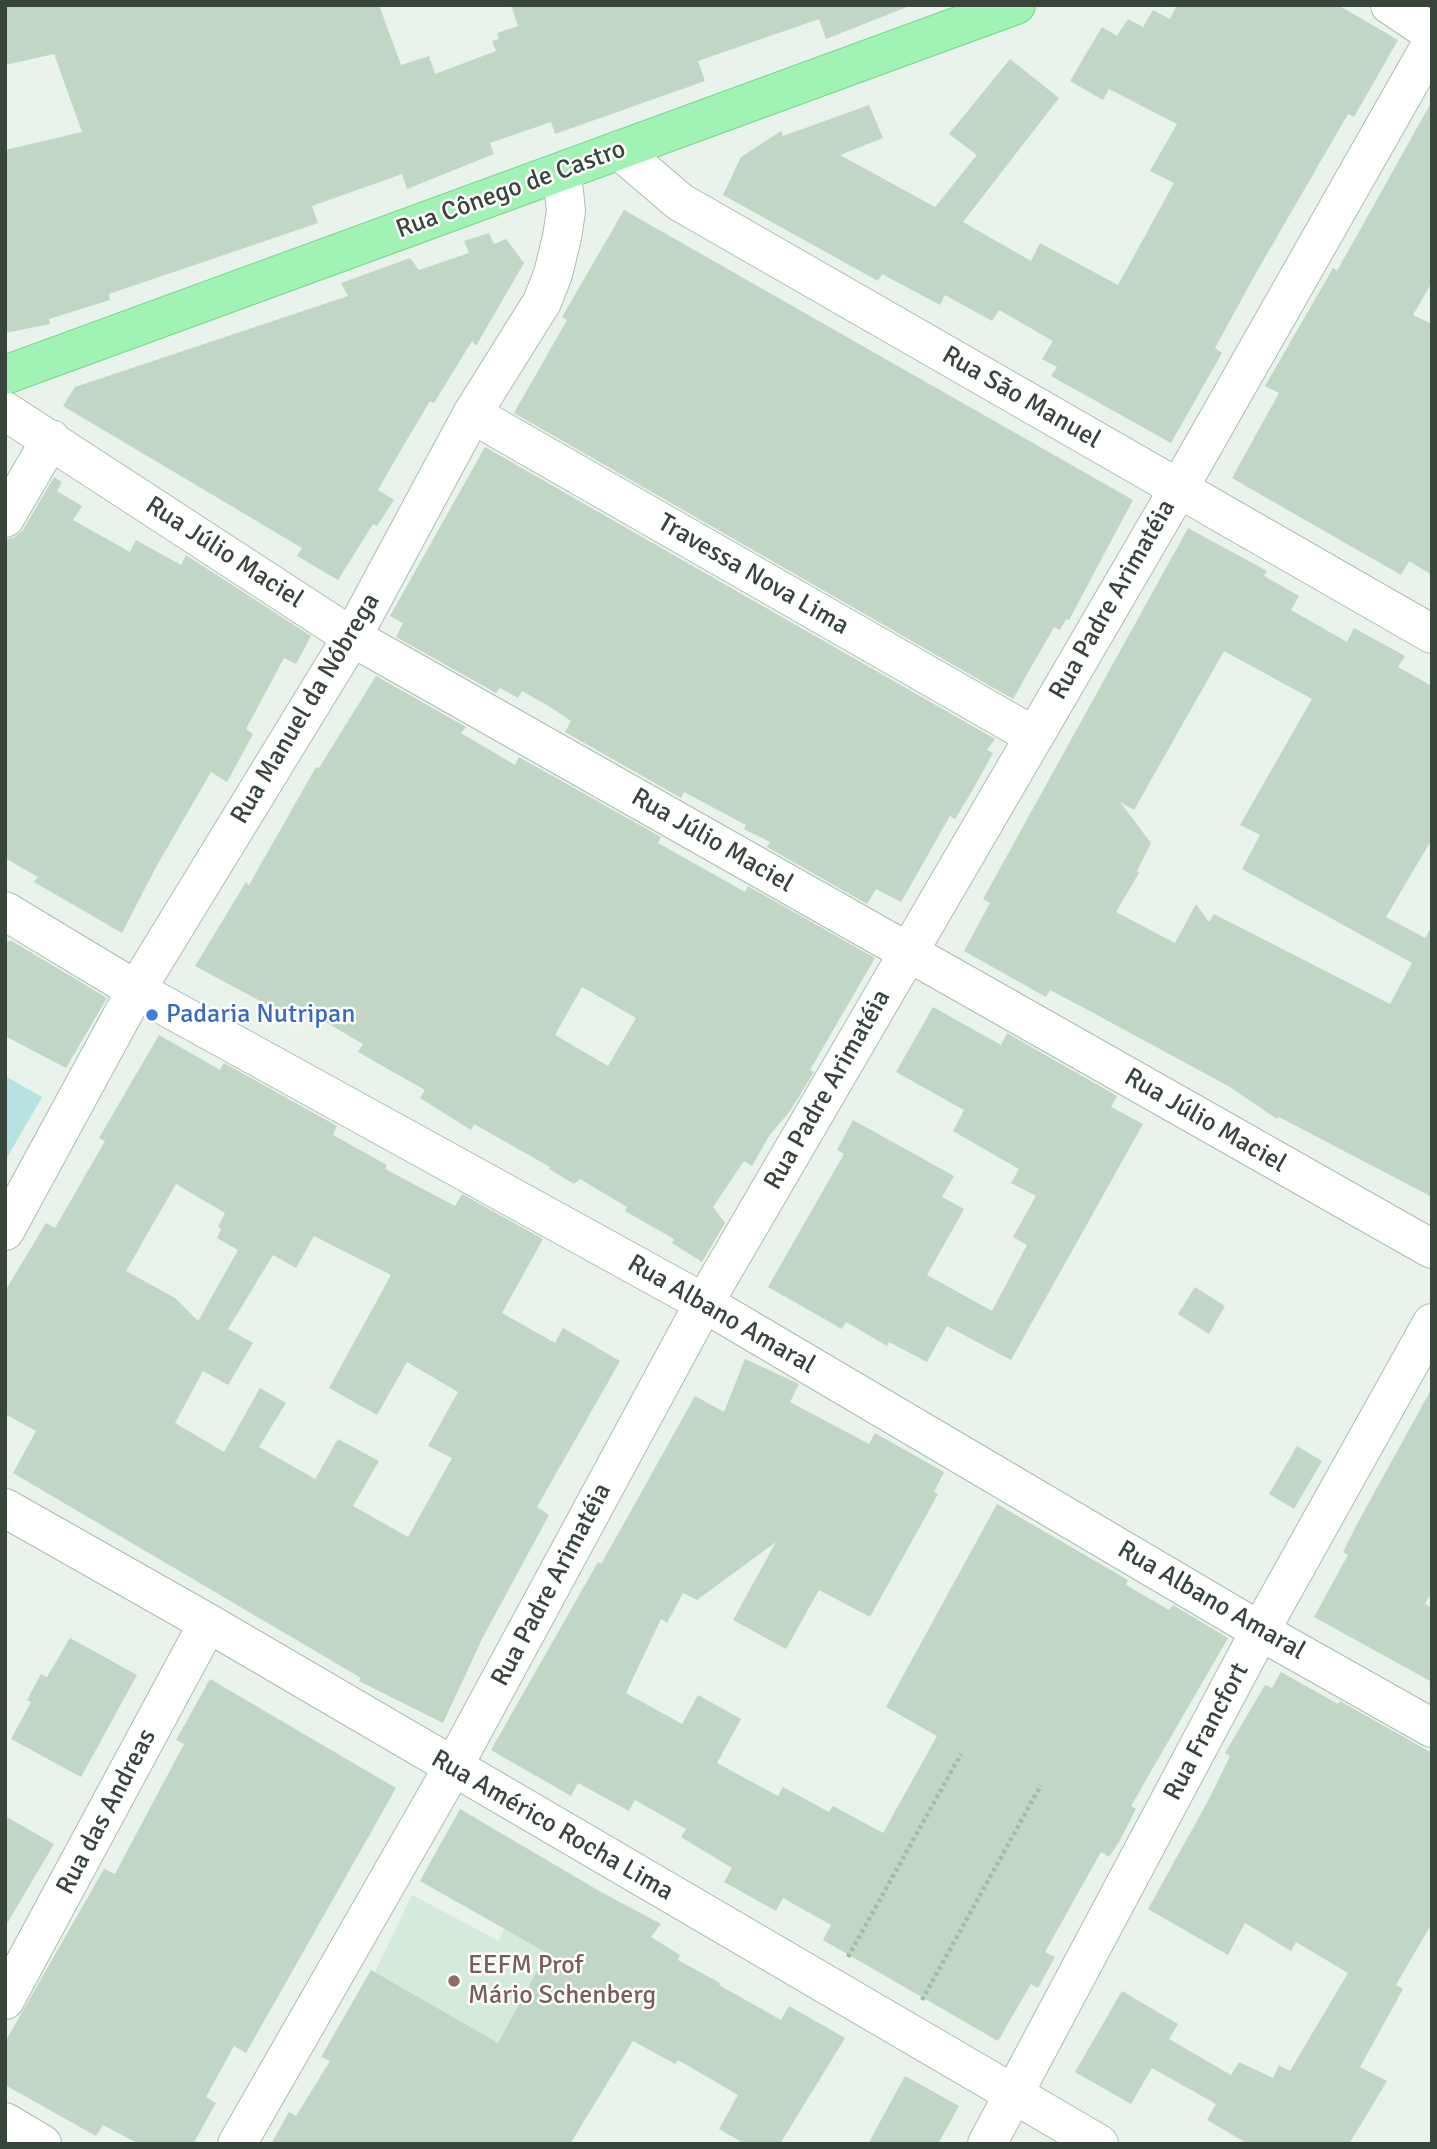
<!DOCTYPE html>
<meta charset="utf-8">
<style>
body{margin:0}
#map{position:relative;width:1437px;height:2149px;overflow:hidden;background:#e9f2eb;font-family:Signika,sans-serif}
canvas{display:block}
.frame{position:absolute;inset:0;border:7px solid #38453a;pointer-events:none}
</style>
<div id="map">
<canvas width="1437" height="2149"></canvas>
<div class="frame"></div>
</div>
<script>
const c = document.querySelector('canvas').getContext('2d');
c.lineJoin = 'round';
function paint(path, color) {
  c.fillStyle = color;
  c.fill(path, 'evenodd');
}
function shape(rows) {
  const path = new Path2D();
  for (const r of rows) {
    path.moveTo(r[0], r[1]);
    for (let i = 2; i < r.length; i += 2) path.lineTo(r[i], r[i + 1]);
  }
  return path;
}
function strokePath(path, color, width, dash) {
  c.strokeStyle = color;
  c.lineWidth = width;
  c.lineCap = dash ? 'butt' : 'round';
  c.setLineDash(dash || []);
  c.stroke(path);
}
function write(font, color, halo, rows, align = 'center') {
  c.font = font + ' Signika,sans-serif';
  c.lineWidth = 5;
  c.setLineDash([]);
  c.textBaseline = 'middle';
  c.strokeStyle = halo;
  c.fillStyle = color;
  for (const [text, x, y, turn = 0] of rows) {
    c.save();
    c.translate(x, y);
    c.rotate((+turn || 0) * Math.PI / 180);
    c.textAlign = isNaN(turn) ? turn : align;
    if (halo) c.strokeText(text, 0, 0);
    c.fillText(text, 0, 0);
    c.restore();
  }
}
const education = shape([
 [537,1859,587,1889,475,2095,351,2022,412,1895,499,1941]
]);
const green = shape([
 [5,1076,42,1097,5,1161]
]);
const building = shape([
 [5,5,379,5,401,65,429,56,435,74,496,51,492,41,499,39,497,33,518,26,511,5,907,7,826,39,819,19,698,61,705,81,555,134,551,122,490,143,494,154,407,189,402,174,312,206,318,223,109,294,110,300,49,319,50,324,5,333,5,150,82,132,54,54,5,65],
 [1177,5,1338,5,1398,40,1354,117,1348,114,1256,273,1215,348,1222,353,1171,443,1051,376,1057,367,1042,359,1053,341,999,310,992,321,945,295,940,305,882,274,878,281,723,195,741,157,781,131,783,136,869,105,883,138,840,155,935,207,977,155,949,134,1010,59,1059,98,963,222,1031,261,1040,243,1118,285,1174,183,1150,171,1177,124,1109,89,1103,100,1070,81,1102,27,1117,36,1128,19,1143,27,1153,10,1170,19],
 [1432,101,1432,282,1413,315,1432,324,1432,575,1409,561,1401,575,1232,478,1279,393,1265,386,1333,268,1337,271],
 [624,210,1133,500,1069,620,1066,619,1060,630,1054,627,1013,699,514,413,567,320,562,317],
 [489,233,494,244,506,239,524,263,476,346,472,341,434,403,430,401,402,448,378,490,394,500,377,526,373,524,338,580,297,556,302,548,63,406,75,387,348,296,341,283,410,258,419,270,469,253,464,241],
 [485,447,995,739,987,750,993,753,971,793,955,819,950,816,901,902,876,889,867,904,767,847,770,842,744,829,746,825,684,792,681,798,565,732,571,721,547,705,522,691,518,698,500,688,496,693,396,637,403,623,390,616],
 [54,477,62,482,57,491,82,506,73,520,130,552,136,540,181,565,186,555,311,636,296,664,284,658,246,729,253,734,227,782,211,772,156,867,122,933,34,882,38,877,5,858,5,540,15,537,23,530],
 [1188,528,1267,571,1264,576,1299,596,1291,610,1347,642,1354,628,1405,656,1398,667,1432,686,1432,839,1386,917,1425,938,1432,926,1432,1197,1279,1117,1277,1119,1230,1087,1086,1009,1050,990,1046,997,964,951,990,903,983,899],
 [1224,651,1312,699,1240,825,1260,835,1242,869,1412,963,1390,1004,1214,914,1209,922,1196,904,1175,943,1116,912,1139,873,1137,871,1151,843,1120,802,1134,810],
 [376,676,466,727,461,733,515,765,519,757,661,837,658,843,745,892,748,886,875,958,810,1070,814,1072,790,1111,769,1136,752,1166,744,1161,713,1207,725,1223,702,1262,672,1243,674,1239,625,1211,627,1207,580,1179,574,1184,549,1169,550,1167,474,1124,471,1130,420,1098,425,1090,358,1052,363,1044,295,1004,288,1016,195,966,246,882,249,885,316,767,319,768],
 [582,987,636,1018,608,1066,555,1035],
 [5,941,12,941,107,998,66,1068,5,1036],
 [933,1007,1001,1045,1007,1033,1117,1096,1111,1107,1143,1124,1011,1360,947,1326,927,1362,889,1342,887,1346,846,1322,842,1329,768,1287,844,1154,837,1150,853,1120,954,1176,942,1197,964,1209,927,1275,992,1311,1027,1245,1013,1237,1036,1196,1011,1183,1019,1169,953,1131,964,1110,896,1072],
 [159,1035,220,1070,224,1063,337,1126,333,1135,387,1165,385,1169,455,1206,462,1194,543,1239,502,1313,555,1343,563,1328,620,1361,537,1507,549,1515,483,1637,443,1723,359,1681,361,1678,13,1473,36,1431,5,1414,5,1291,46,1223,55,1228,105,1141,99,1138],
 [176,1184,225,1213,218,1227,221,1229,217,1238,238,1250,198,1321,175,1298,126,1271],
 [314,1236,391,1275,329,1388,377,1415,407,1362,458,1392,428,1446,452,1458,408,1537,353,1506,379,1461,338,1439,315,1479,259,1447,286,1403,260,1388,224,1452,175,1423,203,1371,228,1385,253,1343,228,1329,273,1255,296,1268],
 [1195,1287,1225,1306,1209,1334,1178,1314],
 [745,1359,799,1384,790,1402,869,1444,875,1433,944,1472,934,1492,938,1494,870,1617,819,1590,786,1649,733,1620,776,1542,697,1600,683,1593,667,1623,661,1619,626,1693,682,1724,698,1695,741,1719,717,1763,778,1796,783,1787,829,1812,833,1806,883,1833,937,1736,886,1707,997,1504,1128,1580,1126,1585,1169,1610,1173,1605,1228,1638,1131,1806,1136,1809,1119,1842,1109,1857,1101,1852,1045,1952,1055,1957,1038,1988,1031,1984,998,2041,823,1940,831,1925,783,1898,776,1911,724,1882,732,1868,681,1837,686,1829,635,1800,629,1811,578,1783,571,1796,491,1750,598,1562,601,1564,622,1527,695,1396,724,1412],
 [1432,1388,1432,1591,1425,1604,1432,1608,1432,1682,1314,1617,1348,1555,1343,1552,1357,1524],
 [1297,1446,1322,1461,1294,1509,1269,1494],
 [70,1638,137,1675,81,1777,11,1739,31,1702,27,1700,41,1674,47,1677],
 [1281,1672,1338,1704,1340,1701,1432,1753,1432,1923,1396,1985,1403,1989,1360,2067,1387,2081,1349,2144,1248,2144,1207,2120,1216,2104,1152,2068,1131,2104,1075,2072,1122,1991,1178,2024,1169,2039,1231,2075,1239,2062,1273,2078,1279,2065,1290,2071,1348,1973,1296,1942,1291,1951,1245,1923,1228,1955,1148,1909,1209,1799,1230,1756,1225,1753,1265,1685,1272,1688],
 [210,1679,396,1788,246,2053,234,2046,206,2097,216,2103,193,2144,139,2144,103,2125,96,2136,5,2085,5,2042,104,1869,115,1874,184,1744,176,1740],
 [460,1809,601,1892,661,1924,651,1937,680,1955,678,1960,720,1983,719,1985,781,2020,789,2006,845,2038,780,2144,745,2144,719,2129,738,2095,678,2060,675,2064,633,2041,570,2144,271,2144,289,2112,296,2116,330,2061,321,2057,371,1970,498,2043,547,1953,420,1881],
 [5,1816,54,1844,5,1927],
 [905,2076,959,2106,938,2144,868,2144]
]);
const path = shape([
 [848,1957,961,1754],
 [922,2000,1041,1785]
]);
const minor = shape([
 [1390,5,1432,33],
 [619,150,680,202,1432,634],
 [5,411,352,637,1432,1249],
 [472,414,1034,736],
 [5,518,51,439],
 [5,911,136,990,704,1303,1260,1631,1432,1728],
 [5,1231,136,990,352,637,472,414,542,302,553,274,562,237,566,211,562,173],
 [5,1508,208,1623,1099,2144],
 [5,2000,208,1623],
 [5,2122,42,2144],
 [237,2144,452,1769,704,1303,1179,488,1432,43],
 [987,2144,1260,1631,1432,1323]
]);
const major = shape([
 [5,375,1016,5]
]);
const markers = [
 [152,1015,7,"#3f7fe0"],
 [454,1981,7,"#8d6e63"]
];
const streetNames = [
 ["Rua Cônego de Castro",511,190,-20],
 ["Rua São Manuel",1021,398,30],
 ["Rua Júlio Maciel",224,553,33],
 ["Travessa Nova Lima",753,575,30],
 ["Rua Padre Arimatéia",1113,600,-60],
 ["Rua Manuel da Nóbrega",306,709,-59],
 ["Rua Júlio Maciel",712,841,30],
 ["Rua Padre Arimatéia",828,1090,-60],
 ["Rua Júlio Maciel",1205,1121,30],
 ["Rua Albano Amaral",721,1315,30],
 ["Rua Padre Arimatéia",552,1585,-62],
 ["Rua Albano Amaral",1211,1601,30],
 ["Rua Francfort",1207,1732,-62],
 ["Rua das Andreas",107,1812,-62],
 ["Rua Américo Rocha Lima",552,1826,30]
];
const shopNames = [
 ["Padaria Nutripan",166,1015]
];
const educationNames = [
 ["EEFM Prof",468,1966],
 ["Mário Schenberg",468,1996]
];
paint(education, '#d4eada');
paint(green, '#b6e2e1');
paint(building, '#c2d6c5');
strokePath(minor, '#acbdb0', 40);
strokePath(major, '#73d78a', 40);
strokePath(path, '#9fbda5', 4.5, [3.5, 3.5]);
strokePath(minor, '#fff', 38);
strokePath(major, '#a1f3b5', 38);
for (const [x, y, r, color] of markers) {
  const dot = new Path2D();
  dot.arc(x, y, r, 0, 2 * Math.PI);
  c.fillStyle = color;
  c.fill(dot);
  strokePath(dot, '#fff', 2.5);
}
write('26px', '#38453a', '#fff', streetNames);
write('26px', '#366cbe', '#fff', shopNames, 'left');
write('26px', '#785e54', '#fff', educationNames, 'left');
</script>
